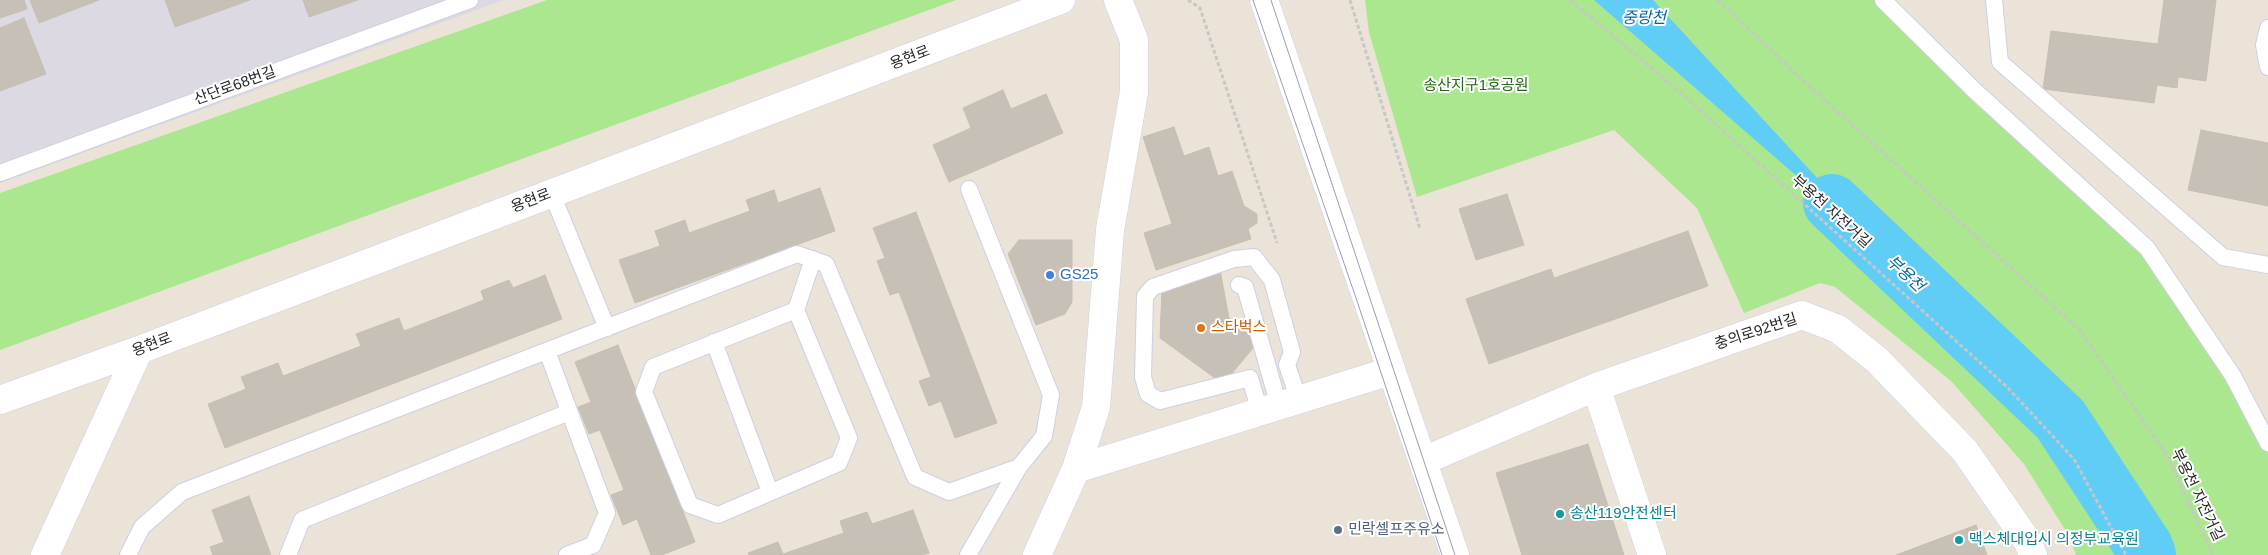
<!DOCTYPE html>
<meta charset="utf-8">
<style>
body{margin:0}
canvas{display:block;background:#ebe3d7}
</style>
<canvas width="2268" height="555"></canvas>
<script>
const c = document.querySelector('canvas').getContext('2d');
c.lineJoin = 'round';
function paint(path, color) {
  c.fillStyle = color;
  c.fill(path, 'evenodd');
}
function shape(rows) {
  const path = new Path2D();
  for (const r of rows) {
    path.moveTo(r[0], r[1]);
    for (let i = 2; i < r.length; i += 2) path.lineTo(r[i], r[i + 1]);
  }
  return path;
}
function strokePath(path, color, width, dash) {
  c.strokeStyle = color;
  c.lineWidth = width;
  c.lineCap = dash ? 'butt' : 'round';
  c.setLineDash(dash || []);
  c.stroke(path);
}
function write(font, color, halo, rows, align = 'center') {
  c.font = font + ' Helvetica,"Noto Sans KR",sans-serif';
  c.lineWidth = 4;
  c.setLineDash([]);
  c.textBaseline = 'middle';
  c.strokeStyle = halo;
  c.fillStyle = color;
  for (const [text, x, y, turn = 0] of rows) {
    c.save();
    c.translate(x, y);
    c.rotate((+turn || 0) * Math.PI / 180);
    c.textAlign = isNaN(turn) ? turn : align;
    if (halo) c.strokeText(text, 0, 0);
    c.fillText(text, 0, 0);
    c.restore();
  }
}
const industrial = shape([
 [0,0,504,0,0,183]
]);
const green = shape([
 [547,0,956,0,0,350,0,193],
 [1365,0,1878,0,2147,248,2268,443,2268,555,2076,555,2069,536,2024,464,1951,381,1835,287,1820,283,1744,313,1697,208,1614,130,1417,197,1369,32]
]);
const water = shape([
 [1594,0,1653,0,1891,258]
]);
const river = shape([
 [1832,203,2060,419,2144,547,2147,555]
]);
const building = shape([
 [0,0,24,0,27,9,0,18,0,0],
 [30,0,99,0,39,23,30,0],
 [165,0,250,0,175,27,165,0],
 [303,0,358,0,309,17,303,0],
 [2164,0,2216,0,2206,81,2178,77,2177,88,2157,85,2154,103,2043,89,2051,31,2158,44,2164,0],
 [24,18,46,74,0,91,0,28,24,18],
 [1003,90,1011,109,1046,94,1063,133,949,182,933,145,971,128,963,108,1003,90],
 [1174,127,1184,156,1209,147,1218,176,1232,171,1244,206,1257,214,1257,223,1248,229,1251,239,1156,270,1144,233,1172,224,1143,137,1174,127],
 [2201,130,2268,143,2268,206,2188,190,2201,130],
 [820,188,835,231,635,303,619,260,660,246,655,231,685,220,689,233,750,211,746,200,774,190,778,203,820,188],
 [1507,194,1524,245,1476,260,1459,209,1507,194],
 [916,212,997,423,955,438,941,401,929,406,919,381,931,377,899,292,890,295,877,261,885,258,873,228,916,212],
 [1688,231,1708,286,1489,364,1466,299,1551,269,1554,278,1688,231],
 [1019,240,1072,240,1072,302,1065,314,1036,325,1008,254,1019,240],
 [1220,270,1229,318,1258,342,1223,384,1160,338,1162,289,1220,270],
 [545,275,562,319,225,448,208,404,246,389,241,377,278,363,283,376,361,346,356,334,399,318,404,331,484,300,481,291,509,280,513,288,545,275],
 [618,345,695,542,662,555,651,555,637,519,623,525,611,495,624,490,600,430,589,434,578,407,591,402,575,362,618,345],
 [1588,444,1624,555,1522,555,1496,473,1588,444],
 [249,496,271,555,213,555,210,547,224,542,212,510,249,496],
 [913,510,929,553,922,555,749,555,748,553,778,542,783,554,844,533,840,521,867,512,872,524,913,510],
 [1976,525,1987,555,1896,555,1976,525]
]);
const path = shape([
 [1188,0,1200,8,1277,243],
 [1350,0,1420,229],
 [1570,0,1679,91,2007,387,2074,459,2126,555],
 [1718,0,1807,84,2080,330,2168,457,2213,555]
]);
const service = shape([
 [1883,0,1973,89,2147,248,2233,376,2268,443],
 [1994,0,2000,62,2223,257,2268,265],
 [2268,28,2264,45,2268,67],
 [0,173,470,0],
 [552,194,607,328],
 [1239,285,1245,287,1279,406],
 [796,310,653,367,644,392,690,505,718,515,839,463,849,438,796,310,813,259],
 [714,342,770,492],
 [547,351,607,513,593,545,567,555],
 [1260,412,1250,378,1160,401,1148,394,1143,377,1145,296,1153,287,1234,259,1254,257,1272,280,1292,352,1287,365,1299,400],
 [128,555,142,527,182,492,797,254,826,264,915,477,949,492,1019,467,1044,436,1051,395,969,189],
 [288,555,302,520,569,412],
 [968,555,1019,467]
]);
const minor = shape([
 [1596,387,1652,555],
 [0,400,139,350,1061,0],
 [1423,461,1596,387,1802,315,1838,329,1877,360,1965,451,2028,542,2033,555],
 [1076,469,1391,371],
 [45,555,139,350],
 [1037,555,1076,469,1096,407,1110,230,1134,92,1134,40,1118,0]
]);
const secondary = shape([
 [1264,0,1455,555]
]);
const tram = shape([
 [1253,0,1355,295,1442,555],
 [1271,0,1455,555]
]);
const markers = [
 [1050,275,5,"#3f7fe0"],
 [1201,328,5,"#e8710a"],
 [1560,514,5,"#0f9aa8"],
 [1338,530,5,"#5c6f8a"],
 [1959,540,5,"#0f9aa8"]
];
const streetNames = [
 ["용현로",910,58,-21],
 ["산단로68번길",235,86,-20],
 ["용현로",531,201,-21],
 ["부용천 자전거길",1831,212,42],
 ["충의로92번길",1756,332,-18],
 ["용현로",152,345,-21],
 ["부용천 자전거길",2197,495,64]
];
const parkNames = [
 ["송산지구1호공원",1476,86]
];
const shopNames = [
 ["GS25",1060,275]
];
const foodNames = [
 ["스타벅스",1211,328]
];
const cultureNames = [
 ["송산119안전센터",1570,514],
 ["맥스체대입시 의정부교육원",1969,540]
];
const serviceNames = [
 ["민락셀프주유소",1348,530]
];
const waterNames = [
 ["중랑천",1644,19],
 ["부용천",1905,274,43]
];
paint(industrial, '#dcd9e3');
paint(green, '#abe78e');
paint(water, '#60cdf7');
strokePath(river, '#60cdf7', 58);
paint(building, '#c6c0b7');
strokePath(building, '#c6bfb1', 1);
strokePath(service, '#ccd0e2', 18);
strokePath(minor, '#ccd0e2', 29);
strokePath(secondary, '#ccd0e2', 29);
strokePath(path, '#c7c7c7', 3, [4, 2.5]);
strokePath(service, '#fff', 16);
strokePath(minor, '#fff', 28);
strokePath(secondary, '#fff', 28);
strokePath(tram, '#9a9db4', 1);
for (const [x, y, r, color] of markers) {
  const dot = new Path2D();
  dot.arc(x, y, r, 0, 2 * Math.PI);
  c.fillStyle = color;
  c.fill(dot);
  strokePath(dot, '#fff', 2);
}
write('15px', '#272727', '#fff', streetNames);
write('15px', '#246814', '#fff', parkNames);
write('15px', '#366cbe', '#fff', shopNames, 'left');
write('15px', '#c56008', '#fff', foodNames, 'left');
write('15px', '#0d838f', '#fff', cultureNames, 'left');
write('15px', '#4e5e75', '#fff', serviceNames, 'left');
write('italic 16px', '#03679f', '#fff', waterNames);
</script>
